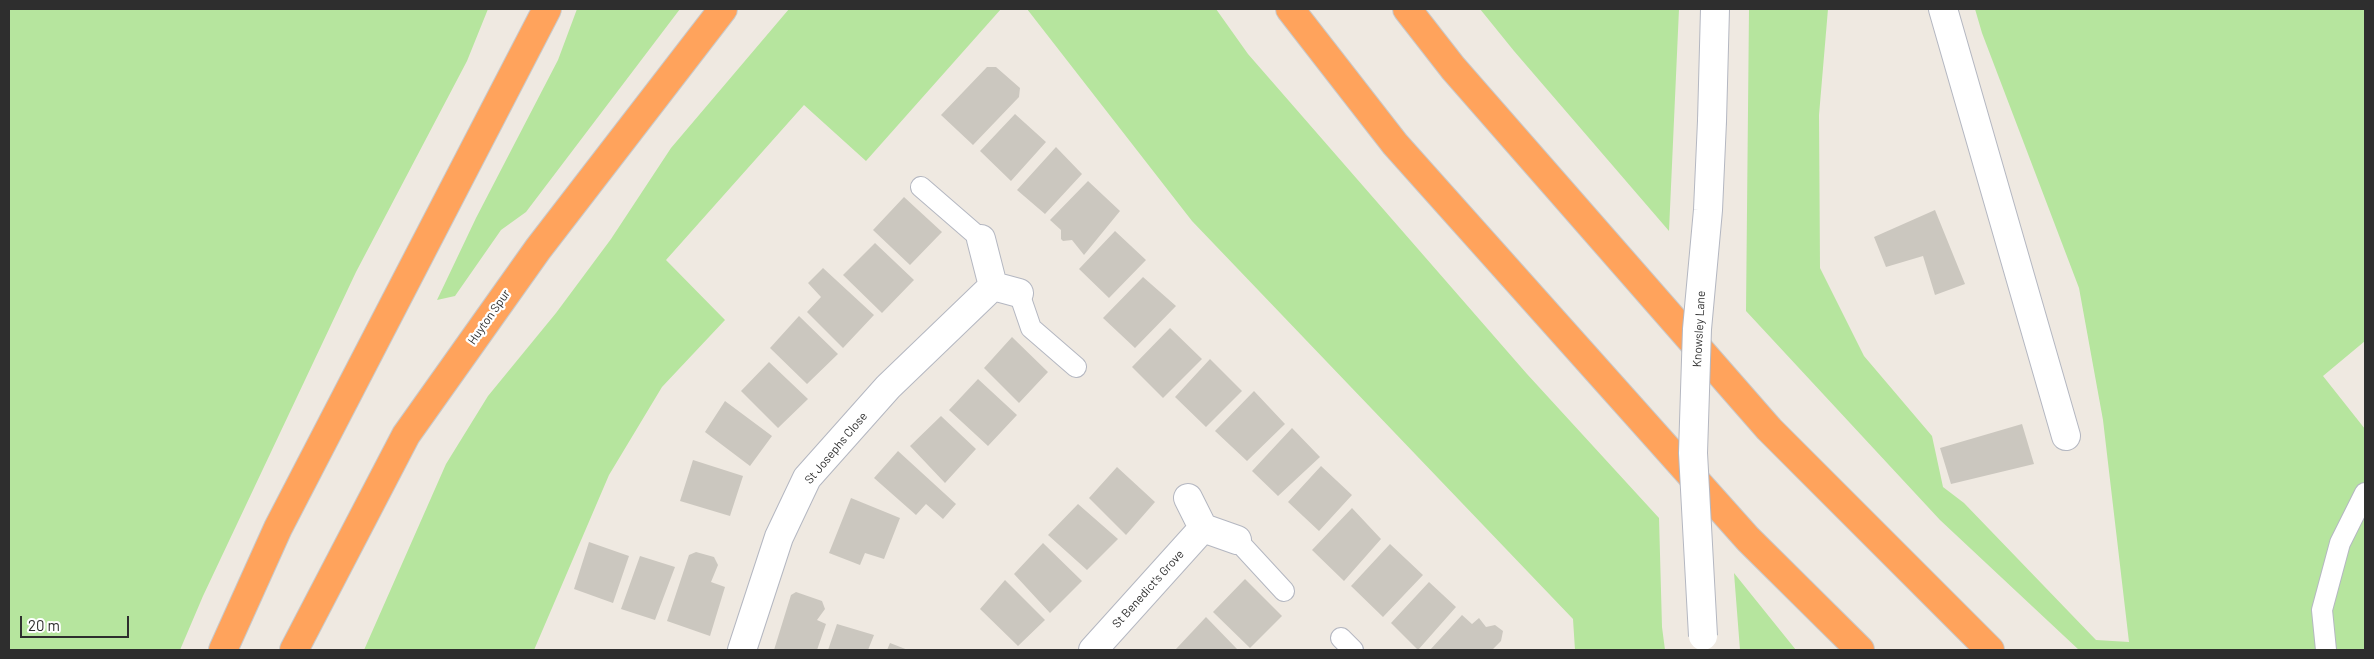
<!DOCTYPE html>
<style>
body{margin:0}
#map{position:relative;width:2374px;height:659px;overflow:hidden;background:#efe9e1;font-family:Barlow,sans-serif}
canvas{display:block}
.frame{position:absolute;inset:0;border:10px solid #2e2e2e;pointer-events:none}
.scale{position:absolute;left:20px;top:616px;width:109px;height:22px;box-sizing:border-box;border:2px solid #2e2e2e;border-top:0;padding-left:6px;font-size:15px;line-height:18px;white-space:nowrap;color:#2e2e2e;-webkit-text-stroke:4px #fff;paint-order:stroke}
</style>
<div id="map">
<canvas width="2374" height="659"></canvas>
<div class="frame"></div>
<div class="scale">20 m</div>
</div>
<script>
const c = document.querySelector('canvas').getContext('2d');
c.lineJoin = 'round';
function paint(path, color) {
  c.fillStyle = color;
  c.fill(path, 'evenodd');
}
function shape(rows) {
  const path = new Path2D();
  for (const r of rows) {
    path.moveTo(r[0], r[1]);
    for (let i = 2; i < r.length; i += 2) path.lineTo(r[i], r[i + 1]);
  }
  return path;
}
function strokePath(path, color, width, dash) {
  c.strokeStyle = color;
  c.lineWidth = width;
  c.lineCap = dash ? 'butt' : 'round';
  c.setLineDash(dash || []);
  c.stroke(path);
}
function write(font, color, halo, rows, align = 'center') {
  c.font = font + ' Barlow,sans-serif';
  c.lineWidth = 4.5;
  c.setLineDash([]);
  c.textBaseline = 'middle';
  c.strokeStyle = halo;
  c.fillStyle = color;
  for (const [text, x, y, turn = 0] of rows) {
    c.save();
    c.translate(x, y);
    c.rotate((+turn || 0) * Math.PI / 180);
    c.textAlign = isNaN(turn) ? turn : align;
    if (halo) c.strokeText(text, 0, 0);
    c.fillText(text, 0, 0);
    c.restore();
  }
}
const green = shape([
 [9,9,488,9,467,61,356,272,203,596,180,650,9,650],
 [577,9,680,9,526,212,501,230,455,296,437,300,476,218,558,60],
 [789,9,1001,9,866,161,804,105,666,260,725,320,662,387,609,475,534,650,364,650,446,464,488,396,556,313,611,239,671,148],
 [1027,9,1216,9,1248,54,1527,374,1659,518,1662,627,1665,650,1575,650,1573,619,1192,221],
 [1480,9,1679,9,1669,231,1514,51],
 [1749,9,1828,9,1819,115,1820,268,1864,356,1932,436,1943,487,1964,503,2096,640,2129,642,2103,420,2079,288,1982,33,1975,9,2365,9,2365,341,2323,376,2365,429,2365,650,2079,650,1940,520,1746,311],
 [1734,573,1796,650,1740,650]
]);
const building = shape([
 [987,67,996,67,1020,88,1019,97,973,145,941,115],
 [1015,114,1046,142,1011,181,980,151],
 [1056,147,1082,174,1045,214,1017,190],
 [1088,181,1120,211,1084,255,1072,240,1063,241,1061,239,1061,230,1050,220],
 [904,197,942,232,910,265,873,230],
 [1935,210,1965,284,1935,295,1923,256,1886,267,1874,237],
 [1115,231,1146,260,1109,298,1079,269],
 [875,243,914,280,882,313,843,275],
 [823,268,874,315,843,348,807,312,821,297,808,283],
 [1143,277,1176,306,1135,348,1103,318],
 [799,316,838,354,807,384,770,348],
 [1170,328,1202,359,1163,398,1132,367],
 [1012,337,1048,372,1019,403,984,368],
 [1210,359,1242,391,1206,427,1175,397],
 [769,362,808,399,778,428,741,391],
 [978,379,1017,415,988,446,949,410],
 [1254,391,1285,424,1247,461,1215,431],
 [725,401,772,436,750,466,705,432],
 [941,416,976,449,945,483,910,446],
 [2022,424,2034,464,1951,484,1940,448],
 [1292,428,1320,457,1278,496,1252,471],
 [898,451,956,504,943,519,926,504,916,515,874,478],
 [693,460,743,476,730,516,680,501],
 [1321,466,1352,495,1319,531,1288,502],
 [1117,467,1155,502,1126,535,1089,498],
 [851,498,900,518,884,559,865,553,860,565,829,553],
 [1078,504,1118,539,1087,570,1048,535],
 [1352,508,1381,539,1344,581,1312,550],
 [589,542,629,556,613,603,574,589],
 [1043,543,1082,581,1050,613,1014,574],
 [1390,544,1423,575,1383,617,1351,586],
 [696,552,714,557,718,565,711,582,725,587,710,636,667,621,689,555],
 [640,556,675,567,655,620,621,609],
 [1245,579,1282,616,1250,648,1213,612],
 [1005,580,1045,620,1018,646,980,609],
 [1429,582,1456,607,1418,650,1391,623],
 [796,592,822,601,825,609,817,620,826,624,817,650,774,650,791,595],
 [1462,615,1472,624,1479,618,1486,627,1495,625,1503,631,1501,641,1492,650,1430,650],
 [1206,617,1238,650,1178,650,1176,649],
 [837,624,874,635,868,650,828,650],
 [890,643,908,650,887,650]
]);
const lane = shape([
 [921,187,981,239],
 [1019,293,1031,328,1076,367],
 [1237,540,1284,591],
 [1341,638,1353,650],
 [2326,650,2322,610,2340,543,2365,493]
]);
const street = shape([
 [1943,9,2066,436],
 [981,239,993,286,1019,293],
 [1188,498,1203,528,1237,540],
 [742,650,779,537,807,478,888,387,993,286],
 [1093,650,1203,528]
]);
const secondary = shape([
 [1712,121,1715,9]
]);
const highway = shape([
 [1290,9,1395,144,1748,539,1860,650],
 [1407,9,1453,68,1769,429,1990,650],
 [223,650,278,528,547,9],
 [294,650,406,435,538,249,723,9]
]);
const secondaryBridge = shape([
 [1703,636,1693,453,1697,329,1708,210,1712,121]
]);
const streetNames = [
 ["Huyton Spur",489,317,-55],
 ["Knowsley Lane",1699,329,-87],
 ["St Josephs Close",836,448,-50],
 ["St Benedict's Grove",1148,589,-48]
];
paint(green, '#b6e59e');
paint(building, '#cbc7bf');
strokePath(lane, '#b4b7c1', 22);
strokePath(street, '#b4b7c1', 30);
strokePath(secondary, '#b4b7c1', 30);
strokePath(highway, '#c9c9c9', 30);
strokePath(lane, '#fff', 20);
strokePath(street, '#fff', 28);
strokePath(secondary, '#fff', 28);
strokePath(highway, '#ffa35c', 28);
strokePath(secondaryBridge, '#b4b7c1', 30, []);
strokePath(secondaryBridge, '#fff', 28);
write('12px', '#2e2e2e', '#fff', streetNames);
</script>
